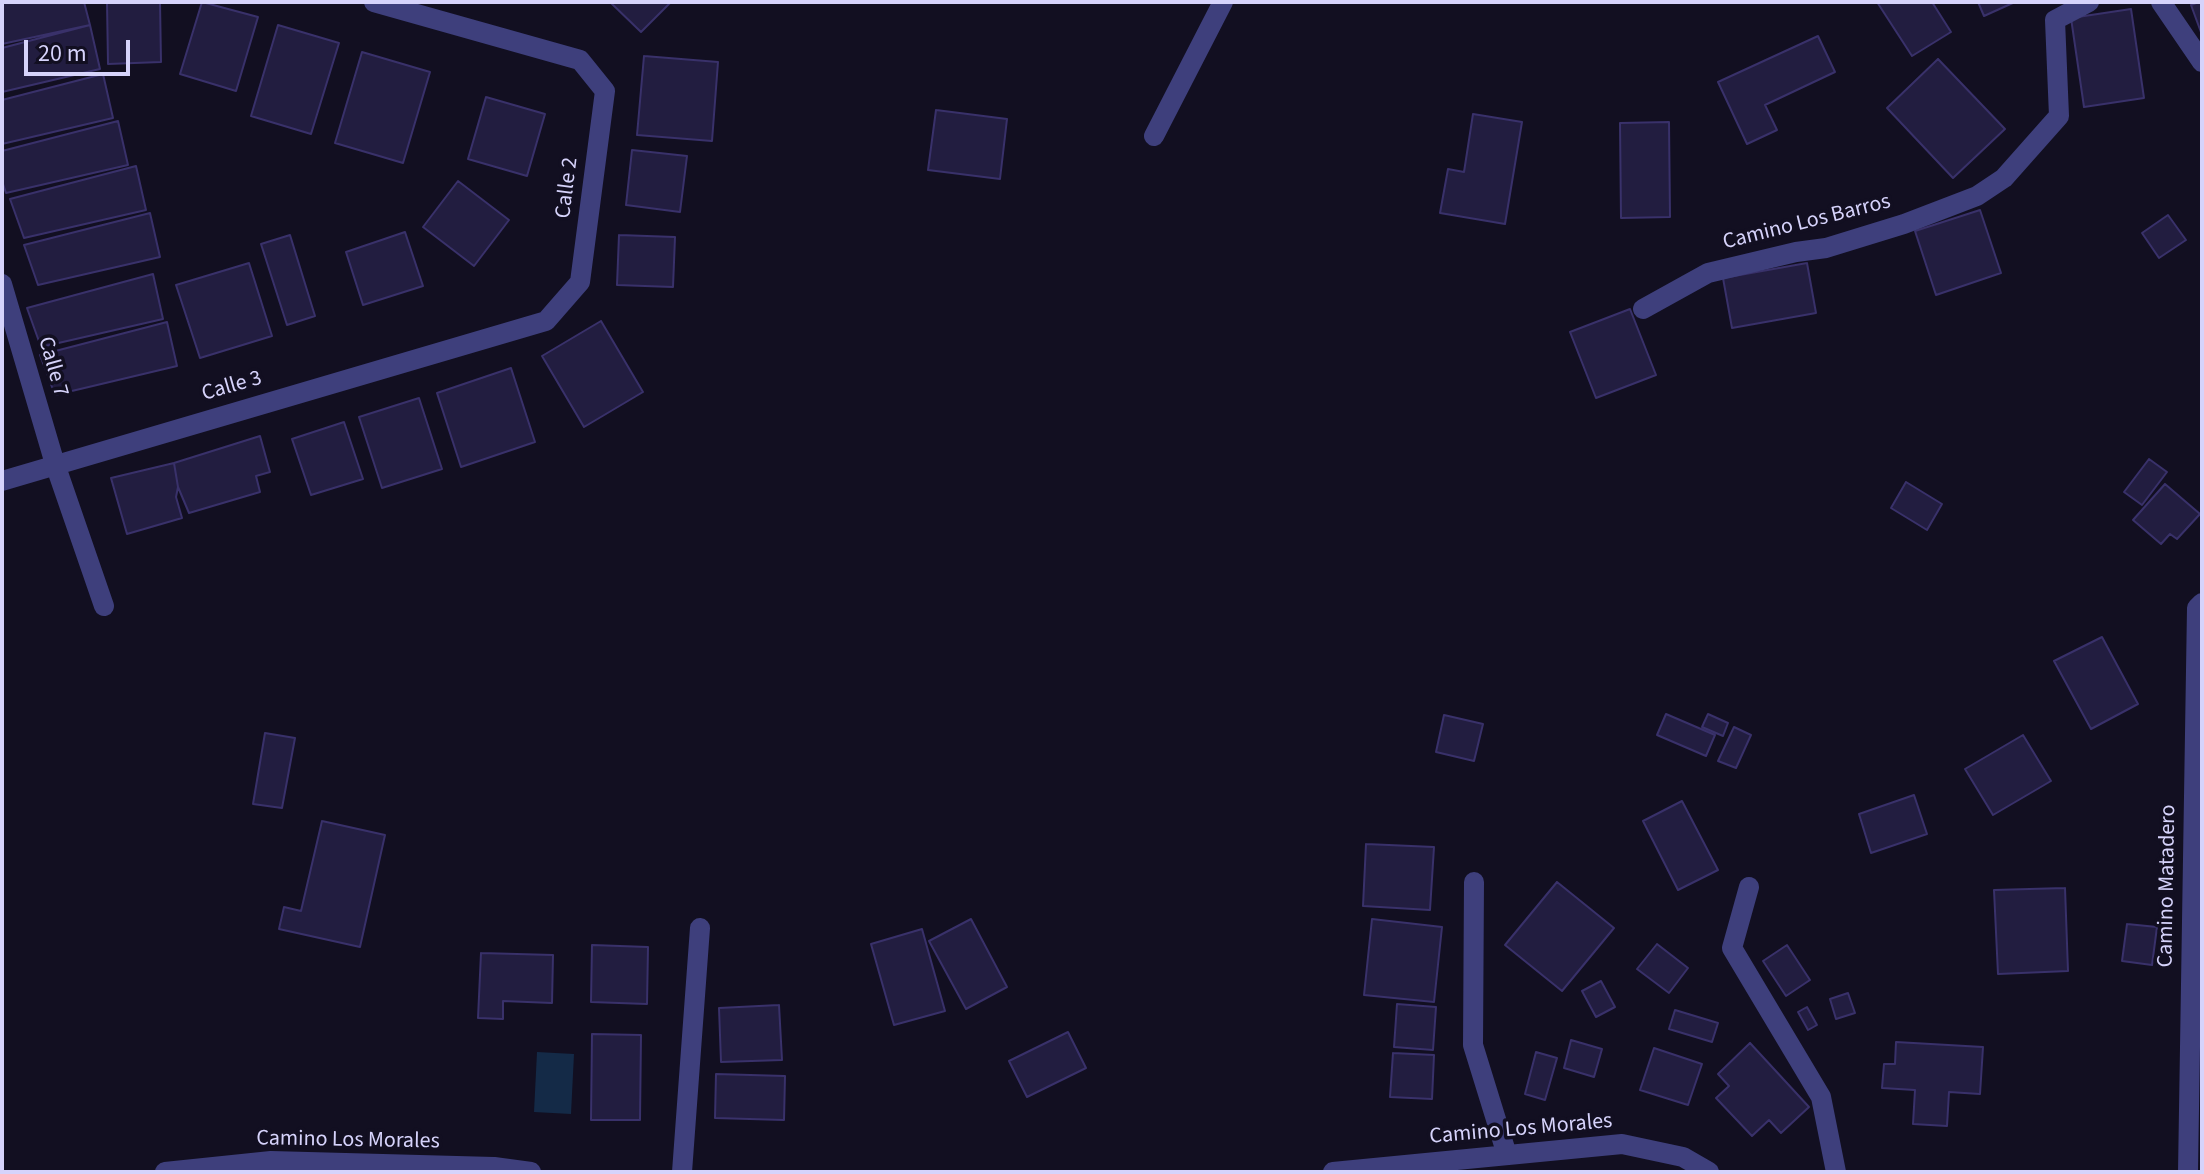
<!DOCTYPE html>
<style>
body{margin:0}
#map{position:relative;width:2204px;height:1174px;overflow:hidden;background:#120f21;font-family:"Source Sans 3",sans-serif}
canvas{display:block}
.frame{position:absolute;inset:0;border:4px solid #d6d3fb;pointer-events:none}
.scale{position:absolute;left:24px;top:40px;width:106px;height:36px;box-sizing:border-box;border:4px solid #d6d3fb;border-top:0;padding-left:10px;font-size:24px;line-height:28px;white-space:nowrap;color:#d6d3fb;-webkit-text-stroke:6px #120f21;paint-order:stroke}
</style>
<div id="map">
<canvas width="2204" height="1174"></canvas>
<div class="frame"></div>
<div class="scale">20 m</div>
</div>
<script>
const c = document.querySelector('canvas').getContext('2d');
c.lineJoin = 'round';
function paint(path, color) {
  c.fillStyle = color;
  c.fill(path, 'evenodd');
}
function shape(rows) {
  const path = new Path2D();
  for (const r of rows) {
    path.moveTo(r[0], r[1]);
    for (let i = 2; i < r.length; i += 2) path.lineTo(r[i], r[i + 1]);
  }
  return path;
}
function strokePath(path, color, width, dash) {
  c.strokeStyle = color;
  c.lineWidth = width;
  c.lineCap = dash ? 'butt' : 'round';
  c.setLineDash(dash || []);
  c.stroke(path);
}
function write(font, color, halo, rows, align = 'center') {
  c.font = font + ' "Source Sans 3",sans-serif';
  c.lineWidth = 7;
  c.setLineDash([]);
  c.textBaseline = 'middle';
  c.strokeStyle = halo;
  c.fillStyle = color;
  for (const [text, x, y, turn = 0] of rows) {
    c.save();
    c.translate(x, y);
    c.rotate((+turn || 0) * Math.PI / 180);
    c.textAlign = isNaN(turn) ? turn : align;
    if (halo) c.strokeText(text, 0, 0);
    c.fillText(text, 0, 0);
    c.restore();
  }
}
const water = shape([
 [537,1052,574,1054,571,1114,534,1112]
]);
const building = shape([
 [2,2,84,2,90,25,2,44,2,2],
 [107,2,160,2,161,62,108,64,107,2],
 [202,2,258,17,236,91,180,74,202,2],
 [610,2,671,2,641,32,610,2],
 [1877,2,1932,2,1951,32,1912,56,1877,2],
 [1978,2,2015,2,1984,16,1978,2],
 [2199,2,2202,2,2202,35,2191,5,2199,2],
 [2131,9,2144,98,2084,107,2071,18,2131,9],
 [90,25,100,69,2,92,2,48,90,25],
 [278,25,339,43,311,134,251,116,278,25],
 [1818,36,1835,72,1765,105,1777,130,1747,144,1718,82,1818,36],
 [362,52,430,72,403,163,335,143,362,52],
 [644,56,718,62,712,141,637,135,644,56],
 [1938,59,2005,129,1953,178,1887,108,1938,59],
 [103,74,113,118,2,144,2,100,103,74],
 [486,97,545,114,527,176,468,159,486,97],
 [936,110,1007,119,1000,179,928,170,936,110],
 [1473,114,1522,122,1505,224,1440,213,1448,169,1464,172,1473,114],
 [118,121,128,165,6,193,2,181,2,151,118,121],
 [1669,122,1670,217,1621,218,1620,123,1669,122],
 [632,150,687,156,680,212,626,205,632,150],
 [136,166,146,210,24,238,10,199,136,166],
 [458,181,509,220,474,266,423,227,458,181],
 [1980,210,2001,273,1936,295,1915,231,1980,210],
 [150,213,160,257,38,285,24,245,150,213],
 [2168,215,2186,240,2159,258,2142,233,2168,215],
 [405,232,423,286,363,305,346,252,405,232],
 [290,235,315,316,287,325,261,244,290,235],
 [619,235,675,237,673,287,617,285,619,235],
 [249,263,272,336,200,358,176,285,249,263],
 [1807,263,1816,313,1732,328,1723,278,1807,263],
 [153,274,163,319,41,347,27,308,153,274],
 [1630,309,1656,375,1596,398,1570,332,1630,309],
 [601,321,643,392,584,427,542,356,601,321],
 [167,322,177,366,55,395,40,355,167,322],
 [511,368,535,442,461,467,437,393,511,368],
 [419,398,442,469,382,488,359,417,419,398],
 [344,422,363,479,311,495,292,439,344,422],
 [260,436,270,472,256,476,260,492,189,513,178,487,174,463,260,436],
 [2149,459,2167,472,2142,505,2124,492,2149,459],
 [174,463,178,487,176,497,182,518,127,534,111,478,174,463],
 [1906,482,1942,504,1927,530,1891,508,1906,482],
 [2165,484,2200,514,2177,539,2170,534,2161,544,2133,520,2165,484],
 [2102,637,2138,704,2091,729,2054,661,2102,637],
 [1666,714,1715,735,1706,756,1657,735,1666,714],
 [1708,714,1728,723,1723,736,1702,727,1708,714],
 [1444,715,1483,724,1474,761,1436,752,1444,715],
 [1734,727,1751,735,1736,768,1718,761,1734,727],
 [265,733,295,738,282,808,253,804,265,733],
 [2023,735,2051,781,1993,815,1965,769,2023,735],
 [1914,795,1927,834,1871,853,1859,814,1914,795],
 [1682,801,1718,870,1678,890,1643,821,1682,801],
 [322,821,385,835,360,947,279,929,284,907,301,911,322,821],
 [1366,844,1434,847,1430,910,1363,906,1366,844],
 [1557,882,1614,928,1562,991,1505,945,1557,882],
 [2065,888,2068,971,1998,974,1994,890,2065,888],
 [971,919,1007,987,966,1009,929,941,971,919],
 [1372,919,1442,927,1434,1002,1364,995,1372,919],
 [2127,924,2157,927,2152,965,2122,961,2127,924],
 [922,929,945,1011,894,1025,871,944,922,929],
 [1657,944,1688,968,1669,993,1637,969,1657,944],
 [592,945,648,947,647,1004,591,1002,592,945],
 [1787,945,1810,980,1786,996,1763,961,1787,945],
 [481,953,553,955,552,1003,503,1001,503,1019,478,1018,481,953],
 [1601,981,1615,1007,1596,1017,1582,991,1601,981],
 [1848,993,1855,1013,1836,1019,1830,999,1848,993],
 [1397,1004,1436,1007,1433,1050,1394,1047,1397,1004],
 [779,1005,782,1060,721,1062,719,1008,779,1005],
 [1807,1007,1817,1025,1808,1030,1798,1012,1807,1007],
 [1675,1010,1718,1023,1712,1042,1669,1029,1675,1010],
 [1068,1032,1086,1068,1027,1097,1009,1061,1068,1032],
 [592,1034,641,1035,640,1120,591,1120,592,1034],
 [1571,1040,1602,1049,1594,1077,1564,1068,1571,1040],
 [1896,1042,1983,1047,1980,1094,1949,1092,1947,1126,1913,1124,1915,1090,1882,1088,1884,1064,1895,1064,1896,1042],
 [1750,1043,1809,1107,1781,1133,1769,1120,1752,1136,1716,1098,1729,1086,1718,1074,1750,1043],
 [1654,1048,1702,1064,1688,1105,1640,1090,1654,1048],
 [1536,1052,1557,1058,1545,1100,1525,1094,1536,1052],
 [1393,1053,1434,1055,1432,1099,1390,1097,1393,1053],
 [716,1074,785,1076,784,1120,715,1118,716,1074]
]);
const minor = shape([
 [2161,2,2202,62],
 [1154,136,1223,2],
 [2,284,55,464,104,606],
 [1643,309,1708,273,1796,252,1826,248,1904,224,1977,196,2004,178,2059,116,2055,20,2089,2],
 [2,481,546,321,580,282,605,91,580,60,374,2],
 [1474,882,1473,1045,1507,1155],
 [1749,887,1732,948,1821,1097,1836,1172],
 [165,1172,271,1161,494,1167,531,1172],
 [682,1172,700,928],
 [1333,1172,1622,1144,1683,1157,1709,1172],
 [2188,1172,2197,608,2202,603]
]);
const streetNames = [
 ["Calle 2",568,188,-83],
 ["Camino Los Barros",1807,223,-14],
 ["Calle 7",52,367,74],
 ["Calle 3",232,387,-16],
 ["Camino Matadero",2168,886,-89],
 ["Camino Los Morales",1521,1130,-5],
 ["Camino Los Morales",348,1141,1]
];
paint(water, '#142a47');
paint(building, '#221d40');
strokePath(building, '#39316a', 2);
strokePath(minor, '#3e3f7c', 20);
write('22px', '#d6d3fb', '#120f21', streetNames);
</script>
